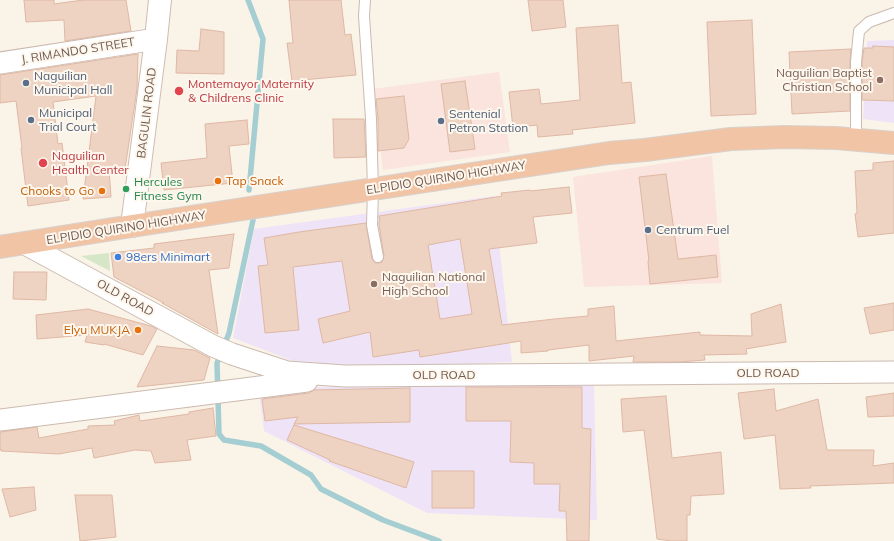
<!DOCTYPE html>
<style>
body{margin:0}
canvas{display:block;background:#faf3e8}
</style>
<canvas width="894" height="541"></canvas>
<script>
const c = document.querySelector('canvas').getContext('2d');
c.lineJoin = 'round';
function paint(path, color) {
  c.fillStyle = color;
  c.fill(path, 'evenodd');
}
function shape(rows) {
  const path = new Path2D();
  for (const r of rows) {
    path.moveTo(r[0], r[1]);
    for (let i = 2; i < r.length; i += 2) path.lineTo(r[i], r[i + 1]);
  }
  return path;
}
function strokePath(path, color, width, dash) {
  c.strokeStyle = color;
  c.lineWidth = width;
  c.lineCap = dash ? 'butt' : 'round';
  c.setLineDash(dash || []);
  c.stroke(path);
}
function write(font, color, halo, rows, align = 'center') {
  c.font = font + ' Mulish,sans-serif';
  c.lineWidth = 4;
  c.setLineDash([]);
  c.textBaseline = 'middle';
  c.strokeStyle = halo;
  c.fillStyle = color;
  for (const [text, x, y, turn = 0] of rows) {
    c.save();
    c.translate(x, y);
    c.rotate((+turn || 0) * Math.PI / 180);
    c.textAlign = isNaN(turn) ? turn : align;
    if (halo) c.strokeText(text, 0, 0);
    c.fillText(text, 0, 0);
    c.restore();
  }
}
const commercial = shape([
 [499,72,510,152,383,170,373,89],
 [712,156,722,283,584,287,573,177]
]);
const education = shape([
 [894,40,894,123,863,119,867,41],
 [494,196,512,362,374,368,293,361,233,338,254,229],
 [514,384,594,384,597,520,427,513,264,431,259,394,316,387]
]);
const green = shape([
 [109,253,110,271,81,256]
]);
const stream = shape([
 [248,0,263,39,249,190],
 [224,346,229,333,253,220],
 [221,354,217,363,219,434,224,440,261,446,311,475,321,489,383,520,439,541]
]);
const building = shape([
 [24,0,54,0,54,4,83,0,126,0,131,31,65,41,64,20,26,22,24,0],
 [289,0,341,0,345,35,351,34,356,75,292,81,287,43,293,43,289,0],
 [528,0,563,0,566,27,532,31,528,0],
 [752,20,756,114,711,116,707,22,752,20],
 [618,25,622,83,631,82,635,123,572,130,573,134,538,137,537,125,513,128,509,92,539,89,541,104,580,100,576,28,618,25],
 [201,29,224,32,224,74,176,73,177,50,199,51,201,29],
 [873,46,894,47,894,101,862,100,862,62,864,48,873,48,873,46],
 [851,49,850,62,850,111,792,114,789,52,851,49],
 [138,54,137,89,125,169,109,169,111,197,83,199,96,96,53,102,58,144,62,143,69,200,28,206,21,148,22,148,16,101,0,103,0,75,138,54],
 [465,81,475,149,450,152,441,84,465,81],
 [404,96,409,139,404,148,378,151,378,118,376,99,404,96],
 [333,119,364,119,366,157,334,158,333,119],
 [247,120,249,144,229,146,233,183,164,190,161,163,207,158,205,124,247,120],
 [894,161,894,233,858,237,855,214,857,213,855,171,873,170,873,163,894,161],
 [666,174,678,259,716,255,718,277,650,284,648,261,649,261,639,177,666,174],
 [569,187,572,213,533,217,537,243,489,249,502,325,554,319,588,316,588,309,614,306,616,341,700,332,700,335,752,336,751,314,781,304,786,342,746,349,747,354,704,355,705,360,679,362,633,362,634,356,589,361,589,345,548,350,548,351,521,353,521,341,420,357,419,350,373,357,370,332,323,343,318,319,350,311,342,261,293,267,299,330,265,333,258,266,268,265,264,238,299,232,366,223,372,259,375,263,379,263,382,262,384,256,379,224,379,222,380,222,379,216,502,196,501,193,530,190,530,191,569,187],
 [460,239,472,314,440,319,428,245,460,239],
 [234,234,229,268,209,270,218,334,162,303,164,303,114,277,111,253,154,248,154,244,234,234],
 [14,272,47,272,46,300,13,299,14,272],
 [894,303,894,330,870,334,864,308,894,303],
 [88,309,151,326,157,329,143,355,104,344,104,345,85,342,87,335,37,339,36,315,88,309],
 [157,346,194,350,210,358,204,380,137,387,157,346],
 [466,387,582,387,582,428,591,429,589,541,567,541,566,511,559,511,560,484,534,484,534,463,510,462,511,421,466,421,466,387],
 [410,388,410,422,294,424,298,417,265,421,262,399,309,393,314,390,410,388],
 [774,389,776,411,818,399,827,450,874,450,873,466,894,463,894,483,810,486,811,488,780,489,775,435,744,439,738,393,774,389],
 [894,393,894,416,868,417,866,397,894,393],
 [666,396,672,458,721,452,724,494,691,496,690,515,687,515,687,541,671,541,657,539,644,430,623,432,621,399,666,396],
 [213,408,216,436,187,440,191,460,155,463,151,451,135,450,94,458,92,448,59,454,1,451,1,449,0,450,0,432,37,427,39,438,88,429,88,426,115,425,114,421,139,415,140,421,189,414,189,412,213,408],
 [294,425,414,462,406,488,329,461,330,460,287,440,294,425],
 [432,471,474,471,474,508,432,508,432,471],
 [34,487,36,510,10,517,2,489,34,487],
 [75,495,112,495,116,537,80,541,75,495]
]);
const service = shape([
 [365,0,364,16,371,119,373,190,372,225,378,257],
 [856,140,856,62,859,31,869,22,894,13]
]);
const minor = shape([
 [0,63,156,39],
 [25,244,213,346,232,354,287,372,345,376,894,372],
 [0,420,307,381]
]);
const secondary = shape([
 [132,226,156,39,160,0]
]);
const trunk = shape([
 [0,247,132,226,609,153,645,150,731,139,785,137,836,138,894,143]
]);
const markers = [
 [880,80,4,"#8d6e63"],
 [26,83,4,"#5c6f8a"],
 [179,91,5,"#e0444e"],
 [31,120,4,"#5c6f8a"],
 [441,121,4,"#5c6f8a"],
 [43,163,5,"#e0444e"],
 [218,181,4,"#e8710a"],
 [126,189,4,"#2e9e5b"],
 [102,191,4,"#e8710a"],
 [648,230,4,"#5c6f8a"],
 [118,257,4,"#3f7fe0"],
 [374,284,4,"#8d6e63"],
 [138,330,4,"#e8710a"]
];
const streetNames = [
 ["J. RIMANDO STREET",78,51,-9],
 ["BAGULIN ROAD",147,113,-83],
 ["ELPIDIO QUIRINO HIGHWAY",446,178,-9],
 ["ELPIDIO QUIRINO HIGHWAY",126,228,-9],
 ["OLD ROAD",125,298,29],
 ["OLD ROAD",768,373],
 ["OLD ROAD",444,375]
];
const educationNames = [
 ["Naguilian Baptist",872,73],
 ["Christian School",872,87],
 ["Naguilian National",382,277,"left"],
 ["High School",382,291,"left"]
];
const serviceNames = [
 ["Naguilian",34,76],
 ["Municipal Hall",34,90],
 ["Municipal",39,113],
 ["Trial Court",39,127],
 ["Sentenial",449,114],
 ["Petron Station",449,128],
 ["Centrum Fuel",656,230]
];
const healthNames = [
 ["Montemayor Maternity",188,84],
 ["& Childrens Clinic",188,98],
 ["Naguilian",52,156],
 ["Health Center",52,170]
];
const foodNames = [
 ["Tap Snack",226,181,"left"],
 ["Chooks to Go",94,191],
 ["Elyu MUKJA",130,330]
];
const leisureNames = [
 ["Hercules",134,182],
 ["Fitness Gym",134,196]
];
const shopNames = [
 ["98ers Minimart",126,257]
];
paint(commercial, '#fae4dd');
paint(education, '#efe4f7');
paint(green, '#d5e7c7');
strokePath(stream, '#a5ced3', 5.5);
paint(building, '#eed2c2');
strokePath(building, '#dfb8a4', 1);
strokePath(service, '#ccbaaf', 12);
strokePath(minor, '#ccbaaf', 23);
strokePath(secondary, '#d0bcaf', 24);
strokePath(trunk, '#d8d1cd', 24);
strokePath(service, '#fff', 10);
strokePath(minor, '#fff', 21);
strokePath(secondary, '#fff', 22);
strokePath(trunk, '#f1c4a5', 22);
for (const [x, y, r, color] of markers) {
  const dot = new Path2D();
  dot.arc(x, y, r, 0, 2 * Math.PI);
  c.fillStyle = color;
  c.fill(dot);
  strokePath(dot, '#fdf7ee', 1.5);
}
write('12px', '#725a4e', '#fdf7ee', streetNames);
write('12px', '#785e54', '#fdf7ee', educationNames, 'right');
write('12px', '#4e5e75', '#fdf7ee', serviceNames, 'left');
write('12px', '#be3a42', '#fdf7ee', healthNames, 'left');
write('12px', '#c56008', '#fdf7ee', foodNames, 'right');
write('12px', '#27864d', '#fdf7ee', leisureNames, 'left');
write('12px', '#366cbe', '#fdf7ee', shopNames, 'left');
</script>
